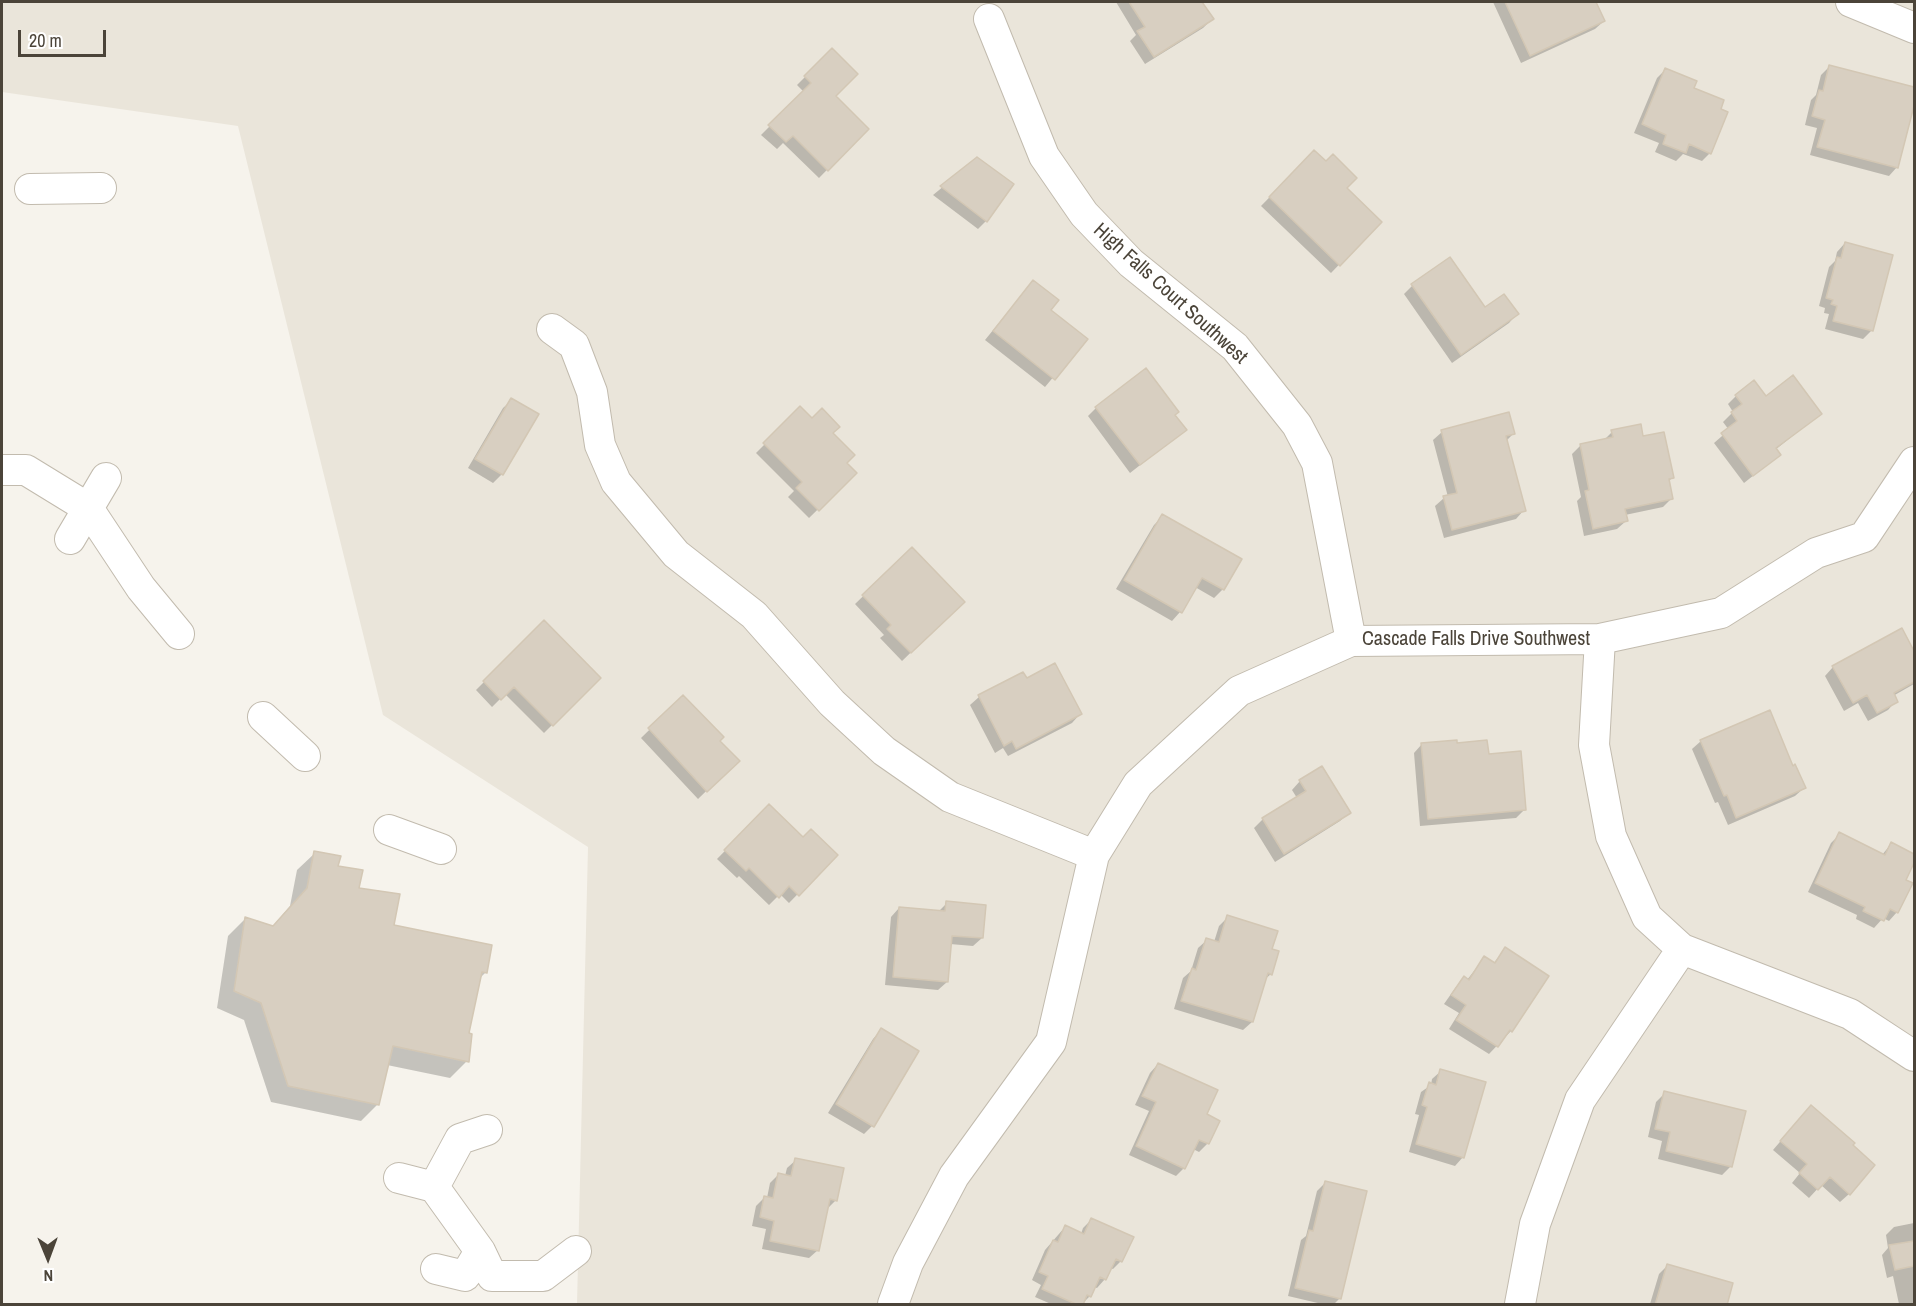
<!DOCTYPE html>
<style>
body{margin:0}
#map{position:relative;width:1916px;height:1306px;overflow:hidden;background:#f6f3ec;font-family:"Archivo Narrow",sans-serif}
canvas{display:block}
.frame{position:absolute;inset:0;border:3px solid #4b4439;pointer-events:none}
.north{position:absolute;left:18px;top:1228px;width:60px;height:60px;-webkit-text-stroke:4px #fff;paint-order:stroke;rotate:179deg;font-size:16px;font-weight:700;line-height:24px;text-align:center;color:#4b4439}
.north::after{content:'';display:block;margin:auto;width:21px;height:27px;background:#4b4439;clip-path:polygon(50% 0,100% 100%,50% 72%,0 100%)}
.scale{position:absolute;left:18px;top:30px;width:88px;height:27px;box-sizing:border-box;border:3px solid #4b4439;border-top:0;padding-left:8px;font-size:18px;line-height:21px;white-space:nowrap;color:#4b4439;-webkit-text-stroke:4px #fff;paint-order:stroke}
</style>
<div id="map">
<canvas width="1916" height="1306"></canvas>
<div class="frame"></div>
<div class="north">N</div>
<div class="scale">20 m</div>
</div>
<script>
const c = document.querySelector('canvas').getContext('2d');
c.lineJoin = 'round';
function paint(path, color) {
  c.fillStyle = color;
  c.fill(path, 'evenodd');
}
function shape(rows) {
  const path = new Path2D();
  for (const r of rows) {
    path.moveTo(r[0], r[1]);
    for (let i = 2; i < r.length; i += 2) path.lineTo(r[i], r[i + 1]);
  }
  return path;
}
function strokePath(path, color, width, dash) {
  c.strokeStyle = color;
  c.lineWidth = width;
  c.lineCap = dash ? 'butt' : 'round';
  c.setLineDash(dash || []);
  c.stroke(path);
}
function write(font, color, halo, rows, align = 'center') {
  c.font = font + ' "Archivo Narrow",sans-serif';
  c.lineWidth = 6;
  c.setLineDash([]);
  c.textBaseline = 'middle';
  c.strokeStyle = halo;
  c.fillStyle = color;
  for (const [text, x, y, turn = 0] of rows) {
    c.save();
    c.translate(x, y);
    c.rotate((+turn || 0) * Math.PI / 180);
    c.textAlign = isNaN(turn) ? turn : align;
    if (halo) c.strokeText(text, 0, 0);
    c.fillText(text, 0, 0);
    c.restore();
  }
}
const residential = shape([
 [2,2,1914,2,1914,1304,577,1304,588,847,383,715,238,126,2,92]
]);
const shadow = shape([
 [1116,2,1201,2,1212,19,1203,28,1145,64,1130,41,1136,35],
 [1493,2,1595,2,1604,21,1595,29,1521,63],
 [832,50,834,96,867,129,819,178,783,143,777,149,761,135,804,92,797,85],
 [1830,66,1914,88,1914,100,1897,167,1889,176,1810,155,1817,128,1805,125,1811,100,1816,95,1821,75],
 [1665,70,1692,89,1710,153,1702,161,1683,154,1676,161,1655,152,1659,143,1634,133,1657,78],
 [1314,152,1345,188,1380,222,1331,273,1261,206],
 [977,159,986,221,978,229,933,195],
 [1845,243,1872,330,1863,339,1825,329,1829,314,1824,313,1825,308,1819,306,1829,267,1835,261,1837,252],
 [1412,286,1485,309,1517,314,1509,323,1452,363,1404,294],
 [1025,291,1085,339,1045,387,985,340],
 [1736,396,1765,398,1820,414,1775,450,1779,455,1744,483,1714,443,1729,430,1723,422,1733,412,1728,404],
 [512,400,502,474,493,483,468,468,503,408],
 [1096,408,1185,430,1130,473,1088,416],
 [800,409,812,421,831,433,844,463,855,473,809,518,788,497,794,491,756,453],
 [1442,432,1513,434,1506,441,1524,510,1516,519,1444,538,1435,506,1444,498,1448,497,1433,440],
 [1612,432,1672,478,1668,482,1671,499,1663,507,1625,515,1626,521,1617,529,1584,536,1577,501,1581,497,1572,454,1581,445,1603,441],
 [1163,516,1239,560,1223,589,1214,598,1195,587,1180,612,1172,621,1116,589,1154,525],
 [912,549,963,602,902,661,880,638,884,635,855,604],
 [544,622,599,678,544,733,505,694,492,707,476,690],
 [1901,630,1914,655,1914,684,1893,696,1896,701,1888,710,1868,721,1858,703,1844,711,1825,676,1833,667],
 [1023,674,1026,680,1080,714,1072,723,1008,756,1003,748,995,753,970,705,979,697],
 [683,697,718,741,737,761,698,799,641,738],
 [1701,741,1792,768,1804,788,1795,796,1728,825,1718,802,1715,803,1692,749],
 [1422,744,1456,744,1525,809,1516,818,1420,826,1414,753],
 [1300,781,1349,813,1340,821,1275,862,1254,828,1263,819,1297,798,1292,790],
 [769,806,803,839,836,855,789,903,780,894,769,905,739,876,737,878,717,859],
 [1840,834,1882,855,1891,844,1914,855,1914,860,1904,881,1897,912,1889,921,1883,918,1874,928,1856,919,1857,915,1808,892,1831,843],
 [315,853,336,867,393,926,485,973,479,979,468,1034,467,1061,450,1078,387,1065,378,1104,361,1121,271,1102,244,1020,217,1008,228,936,245,919,272,927,290,906,297,870],
 [947,903,982,938,973,946,950,944,947,982,938,990,885,985,891,917,899,908,938,912],
 [1228,917,1270,950,1271,974,1264,980,1252,1022,1243,1030,1174,1009,1183,978,1191,971,1198,948,1207,940,1214,942,1219,926],
 [1505,949,1511,1031,1489,1054,1449,1029,1459,1013,1444,1004,1456,987,1464,978,1467,980,1484,958,1493,964],
 [881,1030,872,1126,864,1134,828,1113,873,1039],
 [1158,1064,1205,1115,1208,1143,1199,1152,1193,1149,1184,1168,1176,1176,1129,1155,1149,1111,1135,1105,1150,1073],
 [1441,1071,1463,1157,1455,1166,1409,1152,1419,1115,1415,1114,1421,1092,1431,1085,1432,1079],
 [1665,1093,1731,1166,1722,1175,1658,1159,1662,1141,1648,1137,1656,1102],
 [1803,1115,1849,1194,1840,1202,1821,1185,1809,1198,1792,1183,1800,1173,1773,1150],
 [796,1160,836,1200,827,1209,818,1250,809,1258,762,1249,766,1229,752,1226,756,1206,764,1198,767,1198,770,1183,778,1175,785,1176,787,1168],
 [1325,1183,1340,1298,1334,1304,1322,1304,1288,1296,1301,1240,1306,1236,1317,1191],
 [1092,1219,1121,1261,1113,1269,1110,1268,1105,1279,1097,1288,1094,1287,1090,1296,1082,1304,1051,1304,1035,1297,1041,1285,1032,1280,1045,1250,1065,1227,1081,1234,1083,1228],
 [1914,1223,1914,1304,1899,1304,1893,1276,1887,1278,1882,1255,1888,1248,1886,1235,1894,1227],
 [1667,1266,1726,1304,1650,1304,1659,1274]
]);
const building = shape([
 [1129,2,1202,2,1214,19,1154,57,1137,31,1145,27,1129,2],
 [1505,2,1596,2,1605,21,1530,56,1505,2],
 [832,48,858,74,836,96,869,129,828,171,793,136,786,142,768,125,811,83,804,76,832,48],
 [1829,65,1914,87,1914,106,1898,168,1817,147,1825,120,1812,116,1819,90,1823,91,1829,65],
 [1665,68,1697,81,1694,88,1724,100,1721,109,1728,112,1711,154,1689,144,1686,153,1663,144,1666,135,1642,124,1665,68],
 [1314,150,1326,161,1333,154,1357,178,1347,188,1382,222,1340,266,1269,197,1314,150],
 [977,157,1014,184,987,222,940,186,977,157],
 [1845,242,1893,255,1873,331,1833,321,1837,306,1831,304,1833,300,1826,298,1837,257,1841,258,1845,242],
 [1450,257,1485,307,1504,294,1519,314,1461,355,1411,284,1450,257],
 [1033,280,1059,300,1051,310,1088,339,1055,380,993,331,1033,280],
 [1146,368,1179,412,1175,415,1187,430,1140,465,1095,407,1146,368],
 [1793,375,1822,414,1776,448,1781,455,1753,476,1721,433,1737,421,1731,412,1742,404,1735,395,1754,380,1766,396,1793,375],
 [511,398,539,414,503,475,475,459,511,398],
 [800,406,812,418,822,408,840,427,833,433,855,455,847,463,857,473,819,511,796,488,802,482,763,443,800,406],
 [1509,412,1515,434,1506,436,1526,511,1452,530,1443,496,1457,493,1441,430,1509,412],
 [1641,424,1643,436,1664,432,1674,478,1669,479,1673,499,1625,509,1628,521,1593,529,1585,491,1589,490,1580,444,1613,437,1611,430,1641,424],
 [1162,514,1242,559,1224,590,1202,578,1182,613,1124,580,1162,514],
 [912,547,965,602,911,653,887,629,891,625,862,595,912,547],
 [544,620,601,678,553,726,514,687,501,700,483,681,544,620],
 [1902,628,1914,651,1914,682,1894,693,1898,702,1877,713,1867,695,1853,703,1832,666,1902,628],
 [1055,663,1082,714,1016,749,1012,741,1004,746,978,695,1023,672,1027,678,1055,663],
 [683,695,724,737,720,741,740,761,707,792,648,728,683,695],
 [1770,710,1793,766,1795,764,1806,788,1736,818,1727,795,1724,796,1700,740,1770,710],
 [1457,740,1457,743,1487,740,1489,754,1521,751,1526,810,1428,819,1421,743,1457,740],
 [1322,766,1351,813,1284,854,1262,818,1306,791,1299,780,1322,766],
 [769,804,803,837,811,829,838,855,799,896,789,886,779,898,749,868,746,871,724,850,769,804],
 [1839,832,1885,855,1891,842,1914,854,1914,863,1906,880,1913,883,1898,913,1890,909,1884,921,1863,911,1865,907,1815,883,1839,832],
 [314,851,341,856,338,866,363,870,359,888,400,894,394,925,492,945,487,973,482,972,469,1033,472,1034,469,1062,393,1046,379,1105,288,1086,261,1003,234,991,245,917,273,926,307,888,314,851],
 [946,901,986,905,983,938,952,936,948,982,893,977,899,907,945,911,946,901],
 [1227,915,1278,931,1272,949,1279,951,1272,975,1268,973,1253,1022,1181,1001,1192,968,1196,970,1206,938,1219,942,1227,915],
 [1505,947,1549,976,1512,1032,1510,1030,1498,1047,1456,1020,1466,1005,1451,995,1464,976,1469,980,1484,956,1495,963,1505,947],
 [881,1028,919,1051,874,1127,836,1104,881,1028],
 [1158,1063,1218,1090,1207,1114,1220,1121,1209,1144,1199,1140,1185,1169,1136,1146,1156,1102,1142,1096,1158,1063],
 [1440,1069,1486,1082,1464,1158,1416,1144,1427,1107,1422,1105,1429,1082,1436,1085,1440,1069],
 [1664,1091,1746,1111,1732,1167,1666,1151,1670,1132,1655,1129,1664,1091],
 [1811,1105,1855,1143,1853,1145,1875,1165,1850,1195,1830,1177,1818,1190,1799,1173,1807,1164,1780,1141,1811,1105],
 [795,1158,844,1168,837,1201,830,1199,819,1251,770,1241,774,1221,760,1217,764,1196,773,1198,778,1173,791,1176,795,1158],
 [1325,1181,1367,1191,1341,1299,1295,1288,1309,1230,1313,1231,1325,1181],
 [1091,1218,1134,1237,1122,1262,1116,1259,1106,1280,1100,1277,1091,1297,1087,1295,1083,1305,1078,1305,1042,1289,1048,1276,1039,1272,1053,1240,1058,1242,1065,1225,1084,1234,1091,1218],
 [1914,1241,1914,1266,1895,1270,1889,1245,1914,1241],
 [1667,1264,1733,1283,1727,1305,1655,1305,1667,1264]
]);
const minor = shape([
 [1851,2,1914,28],
 [989,19,1044,156,1084,214,1131,263,1235,347,1297,425,1317,463,1351,641],
 [30,189,101,188],
 [552,329,574,345,592,392,600,445,616,482,676,554,754,615,832,703,884,751,950,797,1094,855],
 [2,470,26,470,88,508,141,588,179,634],
 [70,539,106,478],
 [1600,639,1594,745,1611,836,1647,917,1682,949,1850,1014,1914,1056],
 [263,717,305,756],
 [389,830,441,849],
 [399,1178,434,1187,480,1251,492,1276,543,1276,576,1251],
 [434,1187,460,1139,487,1130],
 [436,1269,465,1276,480,1251],
 [893,1304,908,1263,954,1176,1051,1042,1094,855,1138,784,1239,691,1351,641,1600,639,1721,613,1816,553,1864,537,1914,462],
 [1520,1304,1535,1224,1580,1100,1682,949]
]);
const streetNames = [
 ["High Falls Court Southwest",1170,294,42],
 ["Cascade Falls Drive Southwest",1476,640]
];
paint(residential, '#eae5da');
paint(shadow, '#0003');
paint(building, '#d8cfc1');
strokePath(building, '#d3c7b4', 1.5);
strokePath(minor, '#c2bbae', 32);
strokePath(minor, '#fff', 30);
write('20px', '#4b4439', '#fff', streetNames);
</script>
